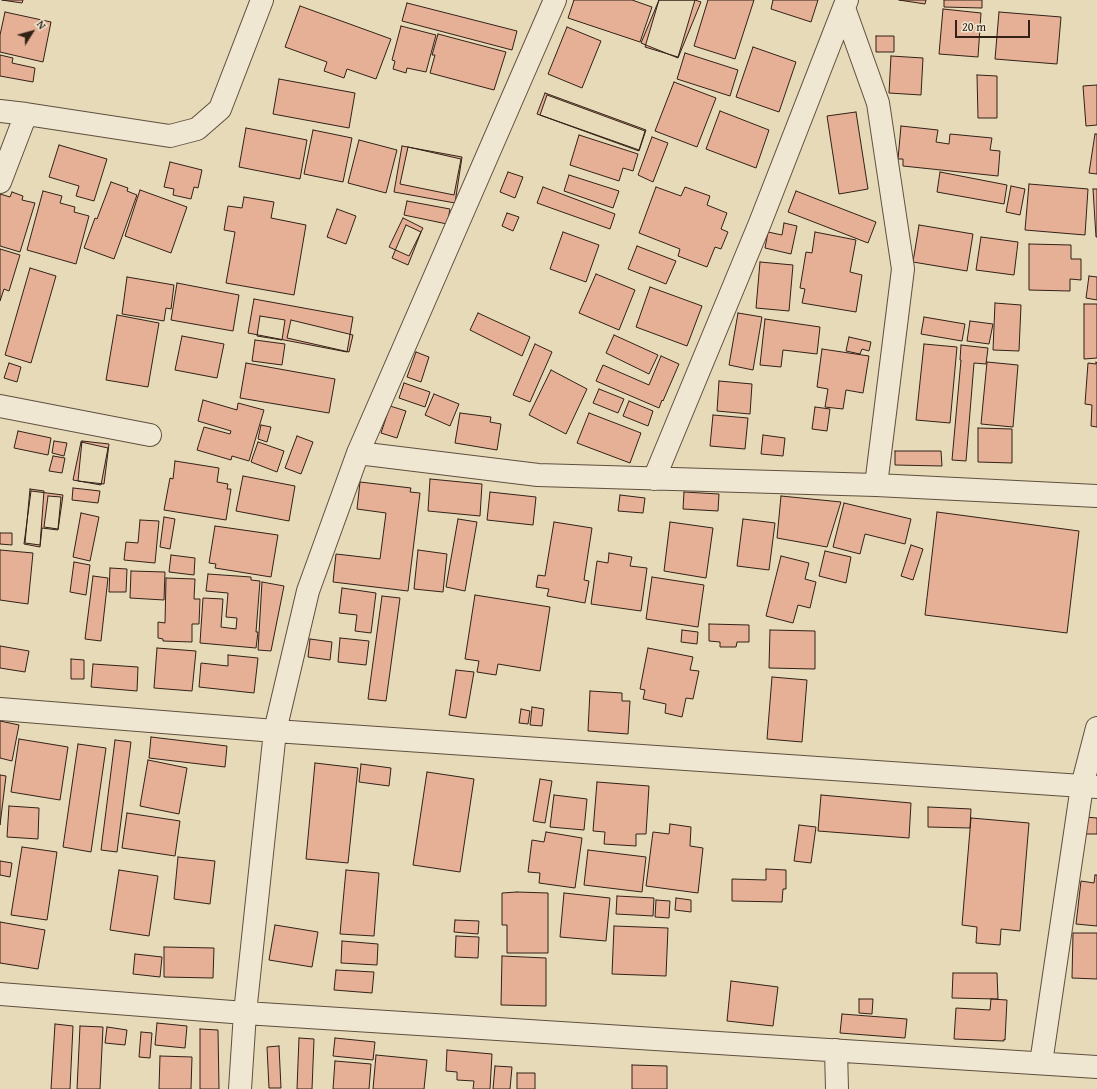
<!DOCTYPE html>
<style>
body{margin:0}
#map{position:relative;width:1097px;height:1089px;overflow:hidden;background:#e7dab8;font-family:"Gentium Book Plus",serif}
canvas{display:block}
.north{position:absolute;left:12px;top:12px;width:40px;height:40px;-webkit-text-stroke:3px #efe7d1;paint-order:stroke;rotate:53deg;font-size:11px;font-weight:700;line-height:16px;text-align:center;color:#322117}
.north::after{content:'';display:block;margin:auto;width:14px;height:18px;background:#322117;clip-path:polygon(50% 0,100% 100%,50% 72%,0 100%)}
.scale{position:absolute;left:955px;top:20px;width:75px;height:18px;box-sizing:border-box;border:2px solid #322117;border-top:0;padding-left:5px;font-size:12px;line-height:14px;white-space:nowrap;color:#322117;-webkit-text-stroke:3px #efe7d1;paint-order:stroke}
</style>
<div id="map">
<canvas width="1097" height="1089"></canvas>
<div class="north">N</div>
<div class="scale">20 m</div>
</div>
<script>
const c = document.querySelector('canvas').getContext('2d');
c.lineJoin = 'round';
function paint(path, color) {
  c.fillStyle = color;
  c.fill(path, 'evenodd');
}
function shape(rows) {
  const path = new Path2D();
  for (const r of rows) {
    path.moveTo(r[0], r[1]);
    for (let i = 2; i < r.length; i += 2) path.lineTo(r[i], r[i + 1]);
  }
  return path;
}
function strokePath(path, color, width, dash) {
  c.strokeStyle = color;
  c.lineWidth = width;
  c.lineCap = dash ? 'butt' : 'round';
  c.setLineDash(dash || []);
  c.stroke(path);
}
const building = shape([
 [2,0,23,0,22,3,2,0],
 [574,0,632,0,652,7,640,42,568,18,574,0],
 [659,0,695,0,701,2,678,58,641,43,659,0],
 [659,0,695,0,678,57,645,47,659,0],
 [708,0,754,0,735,59,694,46,708,0],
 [773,0,818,0,811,22,771,9,773,0],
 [899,0,926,0,925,4,899,0],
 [944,0,982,0,982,8,944,7,944,0],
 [407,3,517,31,512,50,402,21,407,3],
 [300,6,391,39,376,79,347,69,344,78,324,71,327,62,285,47,300,6],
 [943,9,981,13,978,57,939,54,943,9],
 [5,12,51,22,43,62,0,52,0,35,5,12],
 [999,12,1061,17,1057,64,995,59,999,12],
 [401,26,436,35,426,72,407,68,406,73,393,69,395,61,392,60,401,26],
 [567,27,601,41,582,88,548,74,567,27],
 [438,34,506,52,494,90,430,73,435,55,432,55,438,34],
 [876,36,894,36,894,52,876,52,876,36],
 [753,47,796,62,779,112,736,97,753,47],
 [685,53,738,70,730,96,677,79,685,53],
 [0,55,13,58,12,63,35,68,33,82,0,76,0,55],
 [891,56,923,58,921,95,889,93,891,56],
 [977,75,997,76,997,118,978,118,977,75],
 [279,79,355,93,349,128,273,114,279,79],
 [674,82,716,98,697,147,655,131,674,82],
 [1097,85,1097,125,1086,126,1083,86,1097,85],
 [545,93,646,130,639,151,537,114,545,93],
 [547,95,645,131,639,150,540,115,547,95],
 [720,111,769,130,756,168,706,149,720,111],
 [856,112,868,189,839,194,827,116,856,112],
 [901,126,938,130,936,142,949,144,950,134,992,138,990,150,1000,151,998,176,903,166,903,159,898,159,901,126],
 [246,128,307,140,300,179,239,167,246,128],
 [313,130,352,138,343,182,304,174,313,130],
 [1095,134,1097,134,1097,174,1089,173,1095,134],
 [579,135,638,154,633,171,623,168,619,181,570,165,579,135],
 [652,137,668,143,653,182,638,175,652,137],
 [359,140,397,150,386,193,348,183,359,140],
 [59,145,107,159,94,201,76,196,79,186,49,177,59,145],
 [402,146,462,157,455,203,394,192,402,146],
 [408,147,461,159,454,195,400,184,408,147],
 [170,162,202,170,198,188,194,187,191,199,173,195,174,189,164,187,170,162],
 [508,172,523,177,515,198,500,192,508,172],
 [940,172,1007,185,1004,204,937,192,940,172],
 [569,175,619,191,613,208,564,191,569,175],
 [111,182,128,188,127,191,137,195,114,259,84,248,95,218,97,219,111,182],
 [1029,184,1088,189,1085,235,1025,230,1029,184],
 [1011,186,1025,189,1020,215,1006,212,1011,186],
 [543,187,615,214,610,229,537,203,543,187],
 [656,187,681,196,685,187,710,196,707,205,727,213,721,229,728,232,721,249,715,247,707,267,678,256,680,249,639,233,656,187],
 [1093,189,1097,189,1097,237,1096,237,1093,189],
 [140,190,187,207,171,253,125,236,140,190],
 [43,191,62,196,60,203,75,207,74,212,89,216,76,264,27,250,43,191],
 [796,191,876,222,868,243,788,212,796,191],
 [12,192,23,196,22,200,35,203,20,252,0,246,0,194,10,197,12,192],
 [244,197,274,202,271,218,306,225,294,295,226,283,235,232,224,230,228,206,242,208,244,197],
 [407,201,450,209,447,224,404,215,407,201],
 [337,209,356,216,346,244,327,237,337,209],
 [507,213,519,217,513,231,502,226,507,213],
 [403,218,423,228,409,256,389,247,403,218],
 [784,223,797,226,791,254,765,248,768,232,782,235,784,223],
 [406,225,421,232,408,265,392,258,406,225],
 [919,225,973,234,967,271,913,262,919,225],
 [563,232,599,245,586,282,550,269,563,232],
 [815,232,856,240,850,272,862,275,856,312,802,303,805,289,800,288,806,252,812,253,815,232],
 [981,237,1018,242,1014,275,976,270,981,237],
 [1029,244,1071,245,1071,259,1081,259,1081,280,1070,279,1070,291,1029,290,1029,244],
 [637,246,676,261,666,284,628,269,637,246],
 [0,249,20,255,9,291,4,289,0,301,0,249],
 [760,262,793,265,789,311,756,308,760,262],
 [30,268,56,276,31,363,5,355,30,268],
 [596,274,635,290,619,330,579,313,596,274],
 [1089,276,1097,277,1097,300,1086,298,1089,276],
 [127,277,174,285,171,309,166,308,164,321,122,314,127,277],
 [177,283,239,295,233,331,171,320,177,283],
 [650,287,702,306,687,346,636,327,650,287],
 [254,299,353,317,347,352,248,333,254,299],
 [995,303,1021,305,1019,351,993,350,995,303],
 [1084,304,1097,304,1097,358,1084,359,1084,304],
 [478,313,530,337,522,356,470,330,478,313],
 [738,313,762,317,753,370,729,365,738,313],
 [117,315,159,323,148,387,106,380,117,315],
 [260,316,285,320,282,340,257,336,260,316],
 [924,317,965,324,962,341,921,334,924,317],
 [765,319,820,327,817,354,783,350,781,367,760,365,765,319],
 [291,320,353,335,349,352,287,338,291,320],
 [970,321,993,324,989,344,967,341,970,321],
 [614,335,658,355,649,374,606,353,614,335],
 [182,336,224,344,217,378,175,370,182,336],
 [849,337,871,342,869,351,862,349,860,354,846,351,849,337],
 [255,340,285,344,282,365,252,361,255,340],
 [535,344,552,352,530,402,513,395,535,344],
 [924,344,957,347,950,423,916,420,924,344],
 [961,345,988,348,986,364,974,363,966,461,952,460,961,360,960,360,961,345],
 [822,349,869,356,863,393,846,390,843,409,825,407,828,389,817,387,822,349],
 [416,352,429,357,421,382,407,377,416,352],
 [661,356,679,364,663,401,662,400,659,408,596,381,603,365,649,385,661,356],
 [987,362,1018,365,1013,427,981,424,987,362],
 [1096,362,1097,363,1097,427,1091,426,1092,405,1085,404,1088,363,1096,364,1096,362],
 [9,363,21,367,17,382,4,378,9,363],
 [246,363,335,379,329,413,240,398,246,363],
 [551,370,587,389,566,434,529,415,551,370],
 [719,381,752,384,750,414,717,411,719,381],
 [404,383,430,392,425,407,399,398,404,383],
 [599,389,624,399,618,413,593,403,599,389],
 [434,394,459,404,450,426,425,415,434,394],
 [203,400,237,410,238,403,264,410,249,461,232,456,231,460,197,450,204,427,230,434,231,431,198,421,203,400],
 [629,401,653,411,648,426,623,416,629,401],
 [390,406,406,411,397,438,381,433,390,406],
 [815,407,830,409,827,431,812,429,815,407],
 [460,413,491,417,490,422,501,424,497,450,455,443,460,413],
 [589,413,641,433,630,463,577,443,589,413],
 [713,415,748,418,745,449,710,446,713,415],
 [261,425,271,427,267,442,258,439,261,425],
 [978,428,1012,429,1012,463,978,462,978,428],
 [18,431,51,438,48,455,14,448,18,431],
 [763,435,785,438,783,456,761,454,763,435],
 [297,436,313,442,301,474,285,468,297,436],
 [54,441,67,443,64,456,52,453,54,441],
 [82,441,109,444,104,484,78,481,82,441],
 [81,442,108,448,101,485,73,480,81,442],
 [258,442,284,451,277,472,251,462,258,442],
 [895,451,941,451,942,466,895,465,895,451],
 [53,456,65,458,62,473,49,471,53,456],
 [175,461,219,468,217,482,228,484,227,489,231,489,226,520,164,510,170,478,173,479,175,461],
 [243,476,295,486,289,521,236,511,243,476],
 [430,479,482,484,480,516,428,511,430,479],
 [360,482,411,488,410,492,420,493,408,591,333,582,336,554,380,559,386,513,357,509,360,482],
 [73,488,100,491,98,503,72,500,73,488],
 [30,489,44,491,40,545,25,543,30,489],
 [31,491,63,495,58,530,42,528,40,547,24,544,31,491],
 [490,492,536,497,533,525,487,520,490,492],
 [684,492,719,494,718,511,683,509,684,492],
 [620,495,645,498,643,513,618,511,620,495],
 [48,496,61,497,58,529,44,527,48,496],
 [781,496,841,502,827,547,777,538,781,496],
 [844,503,911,519,905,544,865,534,860,554,833,547,844,503],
 [937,512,1079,531,1067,633,925,615,937,512],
 [81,513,99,517,90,561,73,557,81,513],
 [164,517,175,519,170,549,160,547,164,517],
 [458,519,477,522,465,591,446,587,458,519],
 [743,519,775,523,769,570,737,566,743,519],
 [140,520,159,521,155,563,124,560,126,542,138,543,140,520],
 [554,522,592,528,584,580,589,581,585,603,547,596,549,589,536,587,538,575,545,576,554,522],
 [670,522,713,528,706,578,664,571,670,522],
 [215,526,278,535,271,577,215,568,216,564,209,563,215,526],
 [0,533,12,533,12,545,0,544,0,533],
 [911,545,923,549,913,580,901,576,911,545],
 [0,550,33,553,28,604,0,600,0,550],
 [418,550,447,554,443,592,414,589,418,550],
 [825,551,851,557,846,583,819,576,825,551],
 [609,553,632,557,630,566,647,568,641,611,591,604,597,561,608,563,609,553],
 [171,555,195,558,194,575,169,572,171,555],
 [781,556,809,563,805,579,816,582,810,608,798,605,793,623,766,616,781,556],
 [74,562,90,565,86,595,70,592,74,562],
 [110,568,127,569,126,592,109,592,110,568],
 [131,571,165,572,164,600,130,598,131,571],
 [208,574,251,577,251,580,260,581,256,632,258,632,256,648,200,643,203,598,223,599,221,627,236,629,237,618,226,617,228,593,206,591,208,574],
 [93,576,108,578,101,641,85,639,93,576],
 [652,577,704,585,698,627,646,619,652,577],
 [166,578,195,579,194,599,200,599,199,624,192,624,192,642,163,641,163,639,158,638,158,622,165,623,166,578],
 [262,582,284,586,271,651,258,650,262,582],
 [342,588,376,593,371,633,355,631,357,615,339,613,342,588],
 [475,595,550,607,540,671,498,664,496,675,477,672,479,661,465,659,475,595],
 [382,596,400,598,386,701,368,699,382,596],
 [709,624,749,625,749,642,737,642,736,647,720,647,720,642,709,641,709,624],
 [682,630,698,632,697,644,681,642,682,630],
 [770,630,815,631,815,669,769,668,770,630],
 [340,638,369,641,366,665,338,662,340,638],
 [310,639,332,642,330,660,308,657,310,639],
 [0,646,29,651,25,672,0,668,0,646],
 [157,648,196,651,192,691,154,688,157,648],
 [648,648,693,657,690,670,699,671,693,699,686,698,682,717,665,713,666,704,643,699,645,690,640,689,648,648],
 [228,655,258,658,254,693,199,687,201,663,228,666,228,655],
 [71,659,84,660,84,679,71,679,71,659],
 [93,664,138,667,137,691,91,687,93,664],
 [456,670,474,672,466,718,449,715,456,670],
 [772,677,807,680,802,742,767,739,772,677],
 [590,691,622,693,622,701,630,701,628,734,588,731,590,691],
 [532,707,544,709,542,726,530,725,532,707],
 [521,709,530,711,528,724,519,723,521,709],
 [0,721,19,725,12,761,0,758,0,721],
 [151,737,227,746,225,767,149,758,151,737],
 [19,739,68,747,60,800,11,792,19,739],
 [115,740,131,742,117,852,101,850,115,740],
 [78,744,106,748,91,852,63,847,78,744],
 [148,760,187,768,179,814,140,806,148,760],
 [315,763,358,768,348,863,306,859,315,763],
 [361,764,391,768,389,786,359,782,361,764],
 [427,772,474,779,460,872,413,865,427,772],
 [0,775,6,776,0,825,0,775],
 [540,779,552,781,545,823,533,821,540,779],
 [597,782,649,786,646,834,636,834,636,846,604,844,605,832,593,831,597,782],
 [554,795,587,799,584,830,550,827,554,795],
 [821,795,911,803,909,838,818,831,821,795],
 [9,806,39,808,38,839,7,837,9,806],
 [928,807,971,809,970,828,928,827,928,807],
 [127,813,180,821,175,856,122,848,127,813],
 [1085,817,1097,818,1097,834,1085,834,1085,817],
 [971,818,1029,823,1020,931,1001,929,1000,945,976,943,977,927,962,925,971,818],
 [670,824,691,827,690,846,703,848,698,893,646,886,653,832,669,834,670,824],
 [799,825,816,827,811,863,794,861,799,825],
 [546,832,582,838,575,888,539,883,540,873,528,872,532,840,544,842,546,832],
 [22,847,57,852,47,920,11,915,22,847],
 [588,850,646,857,642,892,584,885,588,850],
 [178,857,215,861,210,904,174,899,178,857],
 [0,861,12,863,10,877,0,875,0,861],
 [766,869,786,870,786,889,783,889,782,902,732,901,732,879,766,880,766,869],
 [119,870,158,876,149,936,110,930,119,870],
 [346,870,379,873,374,936,340,934,346,870],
 [1095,875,1097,875,1097,926,1076,924,1081,881,1094,883,1095,875],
 [517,892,548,893,548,953,507,953,507,925,502,925,502,893,517,892],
 [564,893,610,898,606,941,560,937,564,893],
 [617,896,654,898,653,916,616,914,617,896],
 [676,898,691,900,691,912,675,910,676,898],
 [656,900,670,901,669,918,655,917,656,900],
 [455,920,479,921,478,934,454,932,455,920],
 [0,922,45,930,38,969,0,963,0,922],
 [275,925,318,932,312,967,269,960,275,925],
 [614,926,668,928,666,976,612,974,614,926],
 [1073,933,1097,933,1097,979,1072,978,1073,933],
 [456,936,479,937,478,958,455,957,456,936],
 [342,941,378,944,377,965,341,963,342,941],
 [164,947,214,948,213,978,164,977,164,947],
 [135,954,162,957,160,977,133,974,135,954],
 [502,956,546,958,546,1006,501,1005,502,956],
 [336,970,374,972,372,993,334,990,336,970],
 [953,973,997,973,998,999,952,998,953,973],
 [731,981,778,987,773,1026,727,1021,731,981],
 [859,999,873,999,872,1014,859,1013,859,999],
 [991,999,1007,1000,1005,1040,1004,1039,1004,1041,954,1039,956,1008,990,1010,991,999],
 [842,1014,907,1019,905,1038,840,1033,842,1014],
 [157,1023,187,1026,185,1048,155,1045,157,1023],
 [55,1024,73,1026,70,1089,51,1089,55,1024],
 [80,1026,103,1027,100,1089,77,1089,80,1026],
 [107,1027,127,1030,125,1045,105,1043,107,1027],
 [200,1029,218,1030,219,1089,200,1089,200,1029],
 [141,1032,152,1033,150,1058,139,1057,141,1032],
 [299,1038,314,1039,312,1089,297,1089,299,1038],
 [335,1038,375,1042,373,1060,333,1056,335,1038],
 [279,1046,281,1088,269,1088,267,1047,279,1046],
 [447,1050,492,1054,490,1089,473,1089,474,1081,457,1080,457,1072,446,1071,447,1050],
 [376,1055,427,1060,424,1089,373,1089,376,1055],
 [160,1056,192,1057,191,1089,159,1089,160,1056],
 [335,1061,371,1064,369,1089,333,1089,335,1061],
 [632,1065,667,1066,667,1089,632,1089,632,1065],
 [495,1066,512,1067,510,1089,493,1089,495,1066],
 [517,1073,535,1073,535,1089,517,1089,517,1073]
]);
const minor = shape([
 [844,8,878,103,903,269,876,485],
 [0,111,26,114,170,136,197,129,220,109,262,0],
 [0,182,26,114],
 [0,406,150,435],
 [358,453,538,475,876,485,1097,496],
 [654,479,760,223,847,0],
 [0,709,275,731,1097,787],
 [0,994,245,1013,1097,1067],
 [836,1050,837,1089],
 [1041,1063,1082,786,1097,728],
 [240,1089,245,1013,275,731,308,591,358,453,555,0]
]);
paint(building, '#e5b095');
strokePath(building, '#322117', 1);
strokePath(minor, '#5f4f3f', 24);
strokePath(minor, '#efe7d1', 22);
</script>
